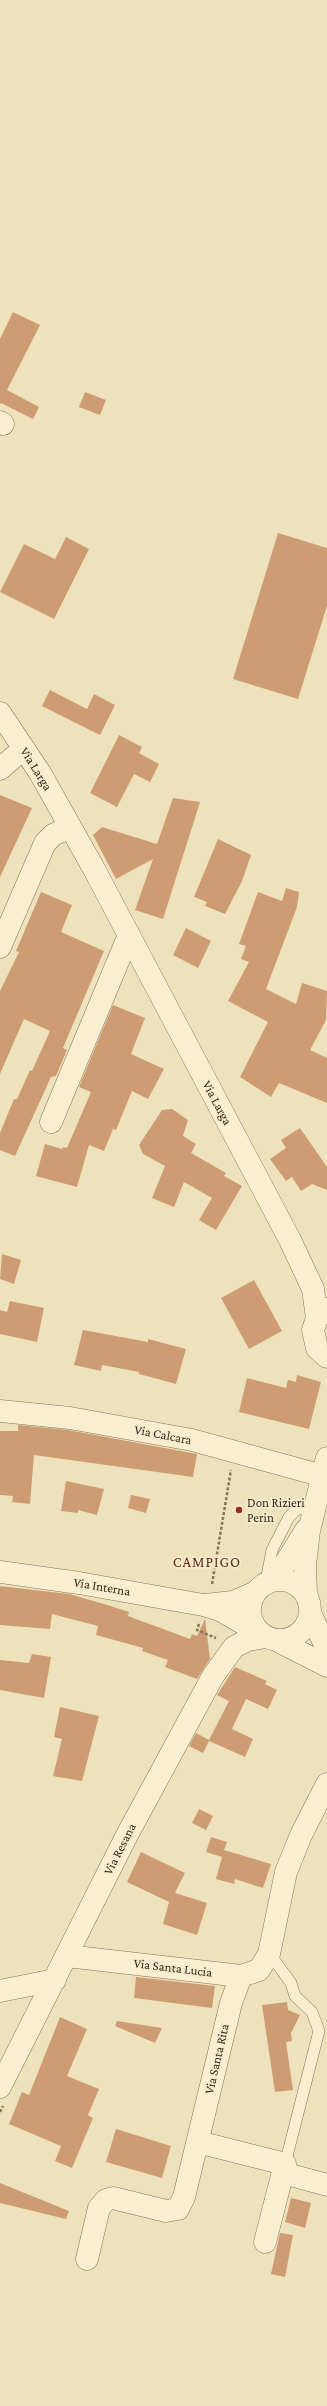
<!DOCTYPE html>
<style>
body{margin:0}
canvas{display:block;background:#eee2bd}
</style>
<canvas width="327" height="2406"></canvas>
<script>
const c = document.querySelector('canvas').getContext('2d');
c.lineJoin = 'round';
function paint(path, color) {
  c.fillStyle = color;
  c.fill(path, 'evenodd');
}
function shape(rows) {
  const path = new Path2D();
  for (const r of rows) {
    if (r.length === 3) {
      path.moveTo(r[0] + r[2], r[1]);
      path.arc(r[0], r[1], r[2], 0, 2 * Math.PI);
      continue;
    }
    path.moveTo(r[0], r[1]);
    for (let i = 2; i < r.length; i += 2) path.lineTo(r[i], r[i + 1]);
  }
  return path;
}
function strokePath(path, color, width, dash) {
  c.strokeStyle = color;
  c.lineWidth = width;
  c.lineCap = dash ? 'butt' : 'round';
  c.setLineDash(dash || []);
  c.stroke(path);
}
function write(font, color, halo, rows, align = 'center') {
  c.font = font + ' "Crimson Pro",serif';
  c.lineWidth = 3.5;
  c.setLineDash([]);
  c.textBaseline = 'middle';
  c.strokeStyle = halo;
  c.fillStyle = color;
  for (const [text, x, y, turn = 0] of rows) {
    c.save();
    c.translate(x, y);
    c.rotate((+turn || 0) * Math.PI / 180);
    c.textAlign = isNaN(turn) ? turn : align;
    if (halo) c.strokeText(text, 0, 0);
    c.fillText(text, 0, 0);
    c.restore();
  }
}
const building = shape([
 [13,312,40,325,7,390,39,407,33,419,1,403,0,405,0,339],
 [85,392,106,400,100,415,79,407],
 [278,533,327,548,327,606,298,699,233,679],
 [66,537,89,549,54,619,0,592,24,544,55,559],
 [50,690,87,709,94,694,115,705,100,735,42,706],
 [119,735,142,747,139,753,159,764,150,782,134,774,117,807,90,793],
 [0,795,32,808,0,877],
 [173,798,200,802,163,919,135,910,153,859,116,879,93,835,102,827,157,844],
 [218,839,251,855,242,881,225,914,205,906,207,902,194,897],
 [286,888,299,892,297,907,266,989,296,1004,302,983,327,991,326,1020,310,1050,327,1058,327,1103,279,1083,271,1097,240,1077,268,1022,228,1001,249,962,241,959,246,946,239,944,258,892,282,901],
 [41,892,72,905,61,932,104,951,63,1048,67,1050,56,1076,51,1077,15,1156,0,1150,0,1133,14,1099,17,1099,30,1070,32,1071,50,1031,24,1019,0,1074,0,991,19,952,16,951],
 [186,928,211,941,198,968,173,955],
 [113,1005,145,1018,131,1054,164,1069,148,1099,132,1091,116,1130,113,1129,104,1151,89,1145,77,1187,36,1176,45,1144,62,1149,63,1147,67,1148,91,1092,79,1087],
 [172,1109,188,1120,183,1136,196,1144,191,1153,226,1173,224,1176,242,1186,216,1230,199,1220,212,1198,184,1182,174,1207,152,1198,165,1166,143,1154,139,1145,162,1110],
 [300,1128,327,1167,327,1190,312,1184,301,1191,292,1177,286,1181,270,1159,286,1148,281,1140],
 [2,1254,21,1260,14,1284,0,1279],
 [254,1280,282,1331,249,1349,221,1298],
 [10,1301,44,1308,37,1342,0,1334,0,1310,7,1312],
 [83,1330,148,1342,148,1339,186,1349,176,1384,139,1374,139,1372,102,1365,101,1371,74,1365],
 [297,1375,321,1382,309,1429,239,1412,247,1378,286,1388,288,1380,296,1382],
 [18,1425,68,1430,197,1454,193,1477,34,1455,30,1504,12,1502,13,1496,0,1495,0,1431,18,1431],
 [66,1481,104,1489,97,1515,78,1510,78,1513,61,1511],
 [131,1495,150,1499,146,1513,128,1508],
 [0,1586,69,1594,104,1604,129,1612,128,1616,190,1639,192,1634,197,1636,205,1619,210,1659,197,1679,165,1667,168,1660,142,1651,143,1648,96,1635,98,1626,52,1614,50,1629,0,1625],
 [32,1654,51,1657,44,1698,0,1690,0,1660,29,1663],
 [235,1667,267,1681,265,1684,277,1690,268,1709,246,1699,232,1729,253,1739,245,1757,209,1741,203,1753,189,1746,196,1733,209,1740,229,1701,217,1695],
 [60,1707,99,1716,82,1781,53,1776,62,1739,54,1737],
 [199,1809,213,1816,206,1830,192,1823],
 [211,1837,227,1842,224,1850,271,1864,263,1888,235,1879,234,1884,216,1879,222,1857,206,1852],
 [141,1852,185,1873,175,1893,207,1903,197,1935,163,1924,169,1902,127,1882],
 [136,1977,215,1986,212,2008,134,1998],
 [287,2002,288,2010,300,2015,291,2033,292,2041,286,2042,293,2090,275,2092,262,2005],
 [60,2017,87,2029,67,2076,99,2089,88,2115,93,2118,72,2168,55,2161,61,2146,9,2124,22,2092,29,2095],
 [117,2021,162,2028,155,2043,115,2026],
 [116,2129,171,2146,162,2178,106,2162],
 [0,2183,69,2211,66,2219,0,2203],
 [291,2198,311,2203,305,2228,285,2222],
 [280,2233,293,2235,285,2277,271,2274]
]);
const path = shape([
 [212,1584,231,1470],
 [199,1624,197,1630,216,1638],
 [0,2112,3,2106]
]);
const service = shape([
 [266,1581,272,1550,289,1517,296,1510,316,1505],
 [269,1953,291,1983,295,1996,312,2012,319,2031,285,2164]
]);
const minor = shape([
 [0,422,3,424],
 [0,769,23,749],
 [0,947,45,843,53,835,70,827],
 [51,1122,129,935],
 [0,1411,70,1418,192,1440,323,1476],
 [0,1572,79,1583,203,1605,220,1610,258,1632],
 [205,1605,233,1602,254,1593],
 [67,1956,241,1976,259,1970,269,1954,286,1872,301,1835,327,1784],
 [0,1991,55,1980],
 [198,2142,285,2164,265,2242],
 [283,2173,327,2185],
 [87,2259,99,2208,106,2200,113,2198,166,2211,178,2209,184,2197,231,2003,241,1976]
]);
const tertiary = shape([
 [0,713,40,773,94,869,290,1240,313,1289,317,1318],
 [327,1309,317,1318,313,1330,317,1348,327,1357],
 [280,1610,30],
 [270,1581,283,1567,306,1530],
 [306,1594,305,1565,309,1531,327,1458],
 [310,1613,327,1649],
 [276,1640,327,1666],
 [0,2087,126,1837,213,1676,234,1647,248,1640,266,1637]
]);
const markers = [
 [239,1510,4,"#972925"]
];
const streetNames = [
 ["Via Larga",36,769,58],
 ["Via Larga",217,1103,62],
 ["Via Calcara",163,1435,11],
 ["Via Interna",102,1587,10],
 ["Via Resana",120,1849,-63],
 ["Via Santa Lucia",173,1968,7],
 ["Via Santa Rita",217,2059,-77]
];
const poiNames = [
 ["Don Rizieri",247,1503],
 ["Perin",247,1518]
];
const quarterNames = [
 ["CAMPIGO",207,1562]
];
paint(building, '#ce9c72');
strokePath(service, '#877256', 12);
strokePath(minor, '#877256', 23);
strokePath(tertiary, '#877256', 23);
strokePath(path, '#877256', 2.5, [3, 2]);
strokePath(service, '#f9efd0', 11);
strokePath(minor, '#f9efd0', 22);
strokePath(tertiary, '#f9efd0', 22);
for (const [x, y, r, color] of markers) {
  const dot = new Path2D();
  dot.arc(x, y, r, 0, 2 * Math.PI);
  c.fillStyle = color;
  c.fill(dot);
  strokePath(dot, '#f6eccd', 1.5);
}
write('13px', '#35291b', '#f6eccd', streetNames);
write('13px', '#35291b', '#f6eccd', poiNames, 'left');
c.letterSpacing = '1px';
write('15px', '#632c1a', '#f6eccd', quarterNames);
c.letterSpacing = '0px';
</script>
